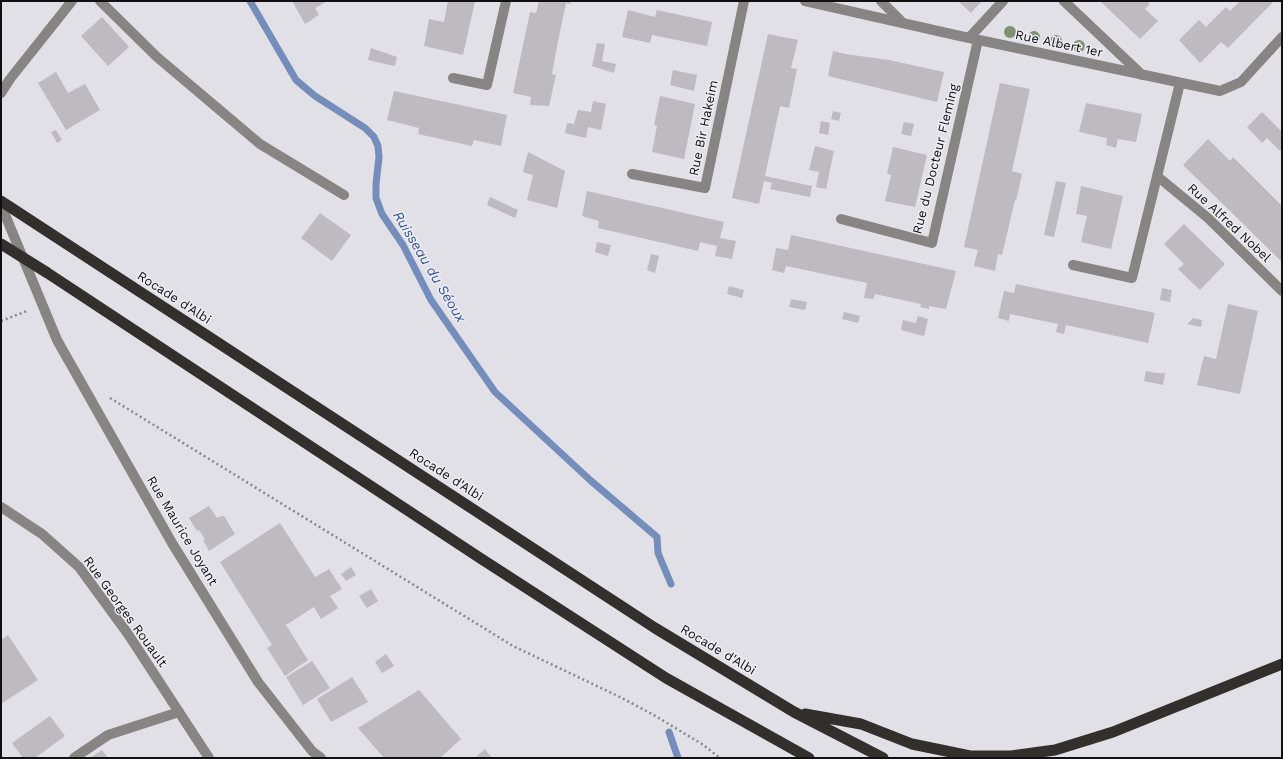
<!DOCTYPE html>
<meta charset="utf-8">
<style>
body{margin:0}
#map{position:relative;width:1283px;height:759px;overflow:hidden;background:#e0e0e6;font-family:"Work Sans",sans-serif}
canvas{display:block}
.frame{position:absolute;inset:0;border:2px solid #101012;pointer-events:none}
</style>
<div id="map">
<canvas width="1283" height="759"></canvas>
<div class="frame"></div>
</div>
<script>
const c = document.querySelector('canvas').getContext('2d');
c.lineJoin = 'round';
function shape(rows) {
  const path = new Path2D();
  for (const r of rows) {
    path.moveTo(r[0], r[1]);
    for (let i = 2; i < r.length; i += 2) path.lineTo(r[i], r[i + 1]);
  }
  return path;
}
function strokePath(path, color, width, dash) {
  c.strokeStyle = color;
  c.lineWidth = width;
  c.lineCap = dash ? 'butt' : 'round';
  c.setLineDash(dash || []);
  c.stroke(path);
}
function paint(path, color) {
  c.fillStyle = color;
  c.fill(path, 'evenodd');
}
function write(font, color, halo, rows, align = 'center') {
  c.font = font + ' "Work Sans",sans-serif';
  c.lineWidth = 3;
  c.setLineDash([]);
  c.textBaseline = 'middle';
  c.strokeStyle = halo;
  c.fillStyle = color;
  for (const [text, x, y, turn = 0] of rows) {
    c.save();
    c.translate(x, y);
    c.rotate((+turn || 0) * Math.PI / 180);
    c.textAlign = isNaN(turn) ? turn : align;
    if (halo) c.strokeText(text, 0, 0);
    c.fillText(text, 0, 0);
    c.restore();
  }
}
const stream = shape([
 [250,1,296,80,315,96,365,128,374,137,378,146,379,157,376,184,376,198,382,214,403,245,431,300,495,392,590,480,657,537,658,553,671,584],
 [669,732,678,758]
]);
const building = shape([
 [292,1,328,1,315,8,319,15,305,24],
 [448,1,475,1,463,55,424,46,429,19,444,22],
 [539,1,571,1,570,4,566,3,557,46,552,74,556,75,549,106,530,105,531,97,513,93,530,12,536,13],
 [958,1,982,1,971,13],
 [1100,1,1147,1,1150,4,1145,9,1158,21,1140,39],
 [1240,1,1274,1,1228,48,1221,42,1200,63,1179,40,1199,20,1206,27,1226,7,1230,11],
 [628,10,655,17,657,10,712,22,707,46,652,35,650,43,622,37],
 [102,17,129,47,108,66,81,36],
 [768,34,798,40,791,68,797,69,789,108,780,106,765,176,812,186,810,197,770,189,772,183,764,181,759,204,732,198],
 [597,43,605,44,602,61,616,64,614,73,592,66],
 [371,48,397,57,395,66,368,60],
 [833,51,845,54,889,60,944,72,937,102,828,76],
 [673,70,697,75,694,91,670,85],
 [56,72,68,93,85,84,100,110,66,130,38,83],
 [1000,83,1030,89,1012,171,1022,174,1016,201,1015,200,1002,255,998,254,995,271,974,266,978,250,964,247],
 [394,91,507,115,501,146,474,140,472,146,418,134,419,128,387,120],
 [660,96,695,104,684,159,652,152,657,126,654,125],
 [593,101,606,104,601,130,588,127,586,138,565,133,567,123,574,124,578,110,591,112],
 [1086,103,1142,114,1136,142,1118,139,1116,148,1106,145,1107,138,1079,132],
 [833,111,841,113,839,121,831,119],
 [1262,112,1282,132,1282,149,1280,151,1267,138,1262,143,1247,127],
 [821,121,830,123,828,135,819,133],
 [904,122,914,124,911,136,901,134],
 [56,130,62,140,57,143,51,132],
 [1208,139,1230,161,1233,157,1282,206,1282,262,1183,165],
 [815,146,834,151,826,189,816,187,819,172,809,170],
 [893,147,927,155,915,207,885,201,891,175,887,174],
 [528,152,565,171,557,208,527,200,533,175,523,172],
 [1056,181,1066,183,1054,237,1044,235],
 [1081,186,1123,196,1111,249,1081,242,1087,216,1076,214],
 [587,191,724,222,720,238,736,241,732,259,715,256,717,246,700,242,698,251,598,228,599,221,582,216],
 [490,197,518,210,515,218,487,205],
 [320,213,351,235,332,261,301,238],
 [1184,224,1225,264,1200,290,1178,269,1184,264,1164,244],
 [791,235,956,271,946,309,929,306,929,309,920,307,921,304,875,294,873,299,864,298,867,283,786,266,784,273,772,270,776,248,788,250],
 [597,242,611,245,608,256,595,252],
 [651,254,659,256,655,273,647,270],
 [1016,284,1155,313,1148,343,1066,325,1064,334,1056,332,1058,324,1010,314,1009,321,998,318,1004,291,1014,293],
 [729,286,744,290,742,298,727,294],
 [1162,288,1172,290,1170,302,1160,300],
 [791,299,807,302,805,310,789,307],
 [1228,304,1258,311,1240,394,1197,385,1204,356,1216,359],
 [844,312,860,316,858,323,842,319],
 [918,316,928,319,924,336,901,330,903,320,916,323],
 [1193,318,1202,320,1201,327,1187,324],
 [1146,371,1156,373,1165,373,1163,385,1144,381],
 [209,506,217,518,221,516,224,516,235,534,209,551,203,540,205,539,199,530,197,531,189,518],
 [280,523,315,577,329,569,342,589,330,596,338,608,321,619,314,607,286,625,308,660,285,676,267,648,272,645,220,562],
 [351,567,356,575,346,581,341,574],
 [371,589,378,601,367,608,359,596],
 [8,635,38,680,1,704,1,640],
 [386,654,394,666,382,673,375,662],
 [312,661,330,688,303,705,286,677],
 [352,677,368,702,331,722,317,699],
 [419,690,461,739,440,758,384,758,358,728],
 [50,716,65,736,35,758,23,758,12,743],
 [485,749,492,758,475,758],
 [102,750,108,758,90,758]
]);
const path = shape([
 [1,321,27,311],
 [110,398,513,646,620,697,652,714,702,744,720,758]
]);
const service = shape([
 [100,1,157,57,260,144,344,195],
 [74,758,108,735,179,712]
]);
const minor = shape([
 [805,1,960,36,1220,91,1241,82,1282,37],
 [881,1,903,23],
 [1064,1,1142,75],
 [969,38,1003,1],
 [453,78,487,85,506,1],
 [1,93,10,79,72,1],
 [632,174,705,188,744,1],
 [1157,176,1208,218,1282,291],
 [1,205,57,340,172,543,258,682,312,751,321,758],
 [841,219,932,243,978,40],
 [1073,265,1132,278,1180,83],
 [1,507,42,534,79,567,128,634,209,758]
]);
const trunk = shape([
 [1,201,655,628,794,712,883,758],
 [46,272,480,558,666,678,809,758],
 [805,714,861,724,912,744,970,756,1011,756,1055,750,1113,732,1282,664]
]);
const trunkBridge = shape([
 [1,244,46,272]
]);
const trees = [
 [1010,32],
 [1034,37],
 [1056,41],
 [1079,46]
];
const streetNames = [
 ["Rue Albert 1er",1059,44,12],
 ["Rue Bir Hakeim",704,128,-78],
 ["Rue du Docteur Fleming",936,159,-76],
 ["Rue Alfred Nobel",1229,223,43],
 ["Rocade d'Albi",174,298,33],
 ["Rocade d'Albi",446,475,33],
 ["Rue Maurice Joyant",182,531,59],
 ["Rue Georges Rouault",125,612,54],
 ["Rocade d'Albi",718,650,31]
];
const waterNames = [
 ["Ruisseau du Séoux",429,267,59]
];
strokePath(stream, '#758dba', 7);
paint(building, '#bdbac0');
strokePath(path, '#87878b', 2.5, [2, 3]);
strokePath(service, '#878583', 10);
strokePath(minor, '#878583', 10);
strokePath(trunk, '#332f2c', 11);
strokePath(trunkBridge, '#332f2c', 11);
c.fillStyle = '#7e926f';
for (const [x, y] of trees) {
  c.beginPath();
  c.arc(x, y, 6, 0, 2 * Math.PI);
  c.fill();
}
write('13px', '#101012', '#ededf3', streetNames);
write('italic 14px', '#36548f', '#ededf3', waterNames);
</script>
